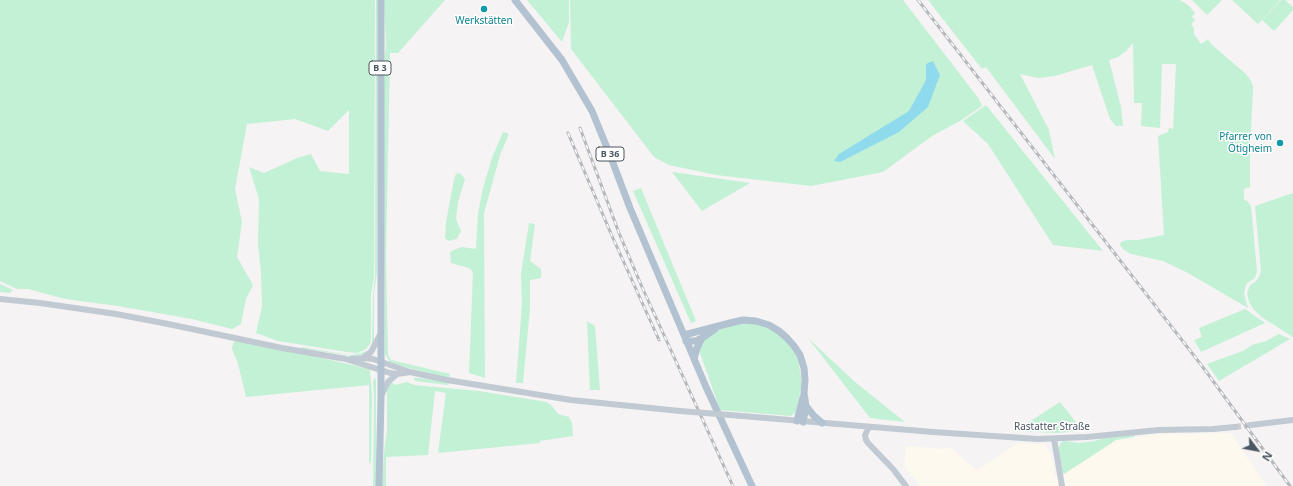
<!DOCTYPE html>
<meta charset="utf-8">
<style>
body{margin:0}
#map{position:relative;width:1293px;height:486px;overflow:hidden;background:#f5f3f3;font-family:"Noto Sans",sans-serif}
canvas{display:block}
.north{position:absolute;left:1237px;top:430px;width:40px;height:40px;-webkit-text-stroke:3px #fff;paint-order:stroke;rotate:122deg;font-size:11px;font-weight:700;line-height:16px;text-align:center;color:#4a5661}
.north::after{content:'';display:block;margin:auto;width:14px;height:18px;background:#4a5661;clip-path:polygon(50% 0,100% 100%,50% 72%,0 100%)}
</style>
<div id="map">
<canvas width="1293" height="486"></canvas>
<div class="north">N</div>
</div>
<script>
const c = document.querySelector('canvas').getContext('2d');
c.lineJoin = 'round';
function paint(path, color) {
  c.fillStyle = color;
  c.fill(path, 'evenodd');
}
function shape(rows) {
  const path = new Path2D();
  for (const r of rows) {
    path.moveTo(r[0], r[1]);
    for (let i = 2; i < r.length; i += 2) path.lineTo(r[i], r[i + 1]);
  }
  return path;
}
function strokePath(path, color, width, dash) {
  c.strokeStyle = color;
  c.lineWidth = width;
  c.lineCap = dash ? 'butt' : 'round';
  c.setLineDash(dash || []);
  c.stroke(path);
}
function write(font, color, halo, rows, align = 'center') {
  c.font = font + ' "Noto Sans",sans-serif';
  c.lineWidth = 3;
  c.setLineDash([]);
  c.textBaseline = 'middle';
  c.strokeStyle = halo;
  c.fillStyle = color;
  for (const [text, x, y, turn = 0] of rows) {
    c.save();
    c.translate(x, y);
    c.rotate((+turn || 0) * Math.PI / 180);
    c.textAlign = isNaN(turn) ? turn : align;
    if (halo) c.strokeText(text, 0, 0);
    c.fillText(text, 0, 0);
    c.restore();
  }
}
const commercial = shape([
 [1230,433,1267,486,920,486,904,466,906,446,944,449,950,447,977,471,1017,443,1045,444,1052,457,1055,476,1065,474,1117,440,1159,434]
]);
const green = shape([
 [0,0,375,0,374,277,371,295,371,340,370,344,366,349,357,353,347,352,278,341,256,333,262,307,261,273,258,243,259,199,249,167,264,173,297,158,311,154,320,171,349,174,349,110,328,131,295,119,247,124,235,189,242,222,237,257,253,285,246,299,241,324,232,329,192,319,118,306,65,299,28,289,17,289,0,281],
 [376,0,378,0,377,273,374,293,374,340,372,344,373,295,375,277],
 [384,0,445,0,398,53,390,53,386,256,388,355,391,360,450,374,449,378,405,367,390,362,385,354,383,72,386,46],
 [527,0,569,0,569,22,562,42],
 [570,0,903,0,979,99,982,106,960,121,932,136,883,172,811,186,716,175,669,165,654,157,571,49],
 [928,0,1180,0,1188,5,1195,13,1192,17,1195,20,1191,24,1194,28,1194,34,1201,44,1208,39,1211,44,1246,74,1251,81,1253,86,1253,92,1250,145,1250,187,1244,189,1244,199,1248,202,1251,206,1257,271,1255,278,1247,283,1245,289,1244,294,1248,308,1188,273,1163,261,1131,254,1124,250,1120,245,1121,242,1127,240,1138,240,1164,235,1158,136,1168,132,1169,128,1173,129,1176,64,1162,64,1160,128,1141,126,1142,103,1134,103,1133,43,1126,51,1118,57,1109,60,1121,107,1123,126,1116,126,1110,119,1092,65,1055,76,1038,78,1020,74,1049,130,1055,159,986,67,982,69],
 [1192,0,1222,0,1207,15],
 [1232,0,1280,0,1258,24],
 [1281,0,1285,0,1293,7,1293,10,1274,31,1262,20],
 [986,105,1103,251,1053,245,988,144,963,121],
 [503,132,509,134,500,155,484,213,485,378,469,373,473,272,469,268,451,263,450,252,461,247,476,249,478,213,483,188,492,158],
 [672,172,750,183,702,211],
 [460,173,465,179,458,202,456,219,461,231,457,239,448,241,445,238,446,222,454,179,456,174],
 [641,188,696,321,691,323,633,191],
 [1293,193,1293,337,1263,318,1254,310,1249,302,1247,293,1250,285,1255,282,1259,277,1261,271,1255,206],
 [529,223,535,224,530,261,541,269,541,278,530,280,530,308,523,383,516,383,522,304,521,274],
 [0,284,13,290,10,293,0,292],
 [1245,309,1265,323,1201,352,1194,340,1202,337,1199,328],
 [587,321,595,326,600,390,590,390],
 [749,322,769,328,778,333,793,349,798,359,801,377,801,388,796,412,791,416,720,410,699,350,705,337,725,326],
 [1279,334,1290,339,1219,381,1207,364,1243,351,1252,345,1266,341],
 [808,338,855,382,905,422,870,418],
 [237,339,370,369,372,397,371,461,370,463,369,464,369,385,246,397,238,364,232,349,233,343],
 [301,347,350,355,357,354,368,351,364,354,353,356,306,349,301,349],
 [376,378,376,486,373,486,374,397,373,382,374,379],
 [414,378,419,378,449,382,448,385,415,381,414,379],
 [391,382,395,385,407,382,414,385,479,391,547,402,552,406,558,414,569,417,572,423,573,436,540,441,540,443,438,453,446,393,435,391,428,455,386,457,386,486,382,486,384,453,387,430,387,389],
 [1060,402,1082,430,1081,431,1056,433,1015,431],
 [1134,435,1134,437,1116,440,1064,474,1062,472,1058,450,1060,444,1063,441,1067,441,1078,443,1095,441,1103,438]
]);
const water = shape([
 [933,61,940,75,928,107,899,132,840,162,834,161,839,154,909,111,926,80,926,64]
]);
const minorTunnel = shape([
 [1235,427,1251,425]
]);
const minor = shape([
 [0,299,40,303,116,314,168,324,282,348,346,359,390,373,397,374,410,372],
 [363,358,371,352,381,333],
 [351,359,363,358,373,359,410,372,447,380,571,400,680,411],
 [381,396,388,382,397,374],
 [730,415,933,432,1038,439,1087,437,1159,430,1213,429,1235,427],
 [1251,425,1293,420],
 [869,427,865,435,866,440,868,443,893,469,906,486],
 [1054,439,1062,486]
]);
const major = shape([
 [515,0,562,60,592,111,610,155,630,208,684,335,706,387,752,486],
 [684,335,730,323,743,320,756,321,769,325,779,331,787,338,794,346,800,355,804,368,805,380,804,393,806,406,803,422],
 [686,341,696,341,702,338,715,329],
 [694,359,697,348,702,338],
 [806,406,814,416,822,423],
 [797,421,803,397],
 [379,486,381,397,381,0]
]);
const rail = shape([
 [918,0,1202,366,1290,486],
 [580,128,619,233,642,287,733,486],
 [568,133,612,236,659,340]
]);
const minorBridge = shape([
 [680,411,730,415]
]);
const markers = [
 [484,9,4,"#0f9aa8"],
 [1280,143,4,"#0f9aa8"]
];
const shields = [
 [380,68,22],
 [610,154,28]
];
const shieldNames = [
 ["B 3",380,68],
 ["B 36",610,154]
];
const cultureNames = [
 ["Werkstätten",484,21],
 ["Pfarrer von",1272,137,"right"],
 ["Ötigheim",1272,149,"right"]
];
const streetNames = [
 ["Rastatter Straße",1052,427]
];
paint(commercial, '#fdf9ef');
paint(green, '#c3f1d5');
paint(water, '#90daee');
strokePath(minorTunnel, '#caccce', 6, [6, 3]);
strokePath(minor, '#c1cad2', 6);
strokePath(major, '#b3c2d1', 7);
strokePath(rail, '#b5b8bd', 3);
strokePath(rail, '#fff', 1.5, [4.5]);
strokePath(minorBridge, '#c1cad2', 6);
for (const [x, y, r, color] of markers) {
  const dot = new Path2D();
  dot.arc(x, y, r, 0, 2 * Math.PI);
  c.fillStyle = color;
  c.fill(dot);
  strokePath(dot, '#fff', 1.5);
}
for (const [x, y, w] of shields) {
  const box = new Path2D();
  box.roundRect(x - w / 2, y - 7, w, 14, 3);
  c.fillStyle = '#fff';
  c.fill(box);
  strokePath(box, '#4a5661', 1);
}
write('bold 9px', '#4a5661', null, shieldNames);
write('10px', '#0d838f', '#fff', cultureNames);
write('10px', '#4a5661', '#fff', streetNames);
</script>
